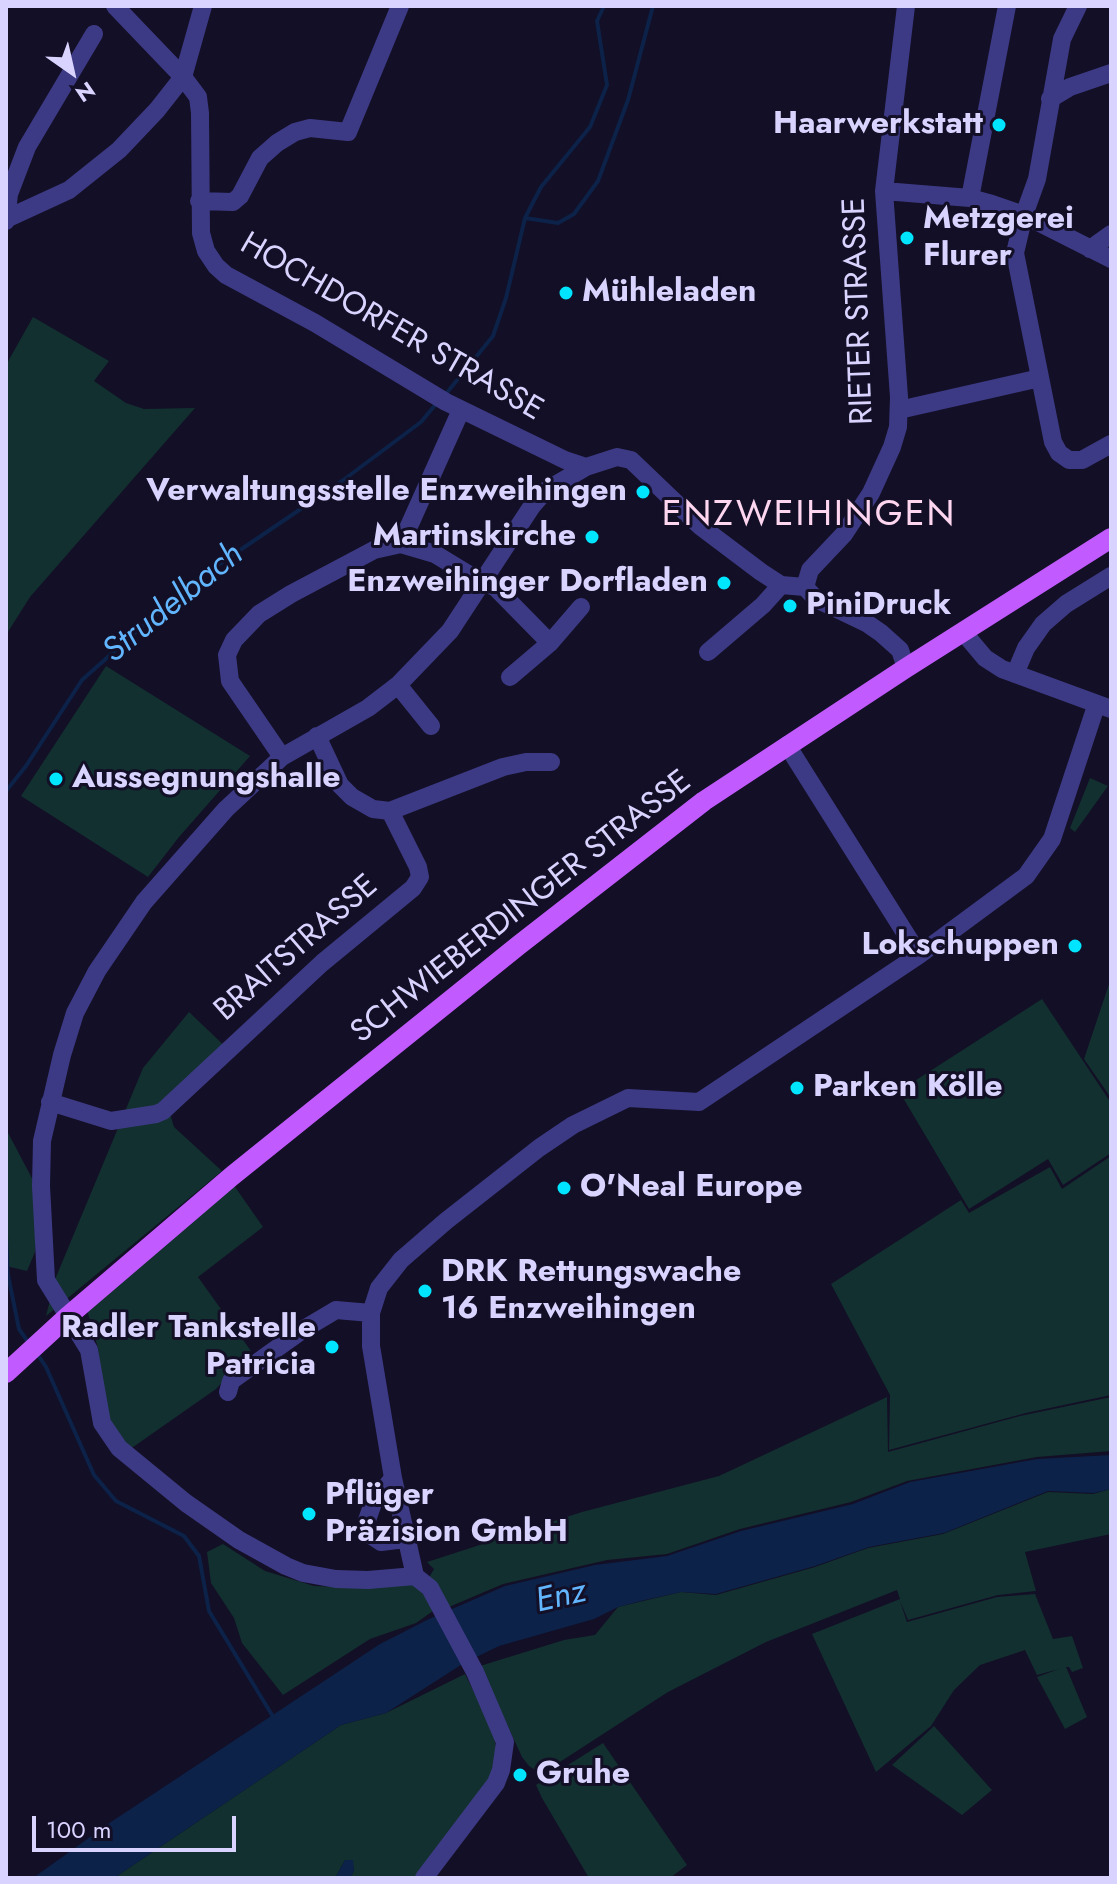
<!DOCTYPE html>
<meta charset="utf-8">
<style>
body{margin:0}
#map{position:relative;width:1117px;height:1884px;overflow:hidden;background:#130f26;font-family:Jost,sans-serif}
canvas{display:block}
.frame{position:absolute;inset:0;border:8px solid #d9d4ff;pointer-events:none}
.north{position:absolute;left:32px;top:32px;width:80px;height:80px;-webkit-text-stroke:6px #130f26;paint-order:stroke;rotate:146deg;font-size:22px;font-weight:700;line-height:32px;text-align:center;color:#d9d4ff}
.north::after{content:'';display:block;margin:auto;width:28px;height:36px;background:#d9d4ff;clip-path:polygon(50% 0,100% 100%,50% 72%,0 100%)}
.scale{position:absolute;left:32px;top:1816px;width:204px;height:36px;box-sizing:border-box;border:4px solid #d9d4ff;border-top:0;padding-left:10px;font-size:24px;line-height:28px;white-space:nowrap;color:#d9d4ff;-webkit-text-stroke:6px #130f26;paint-order:stroke}
</style>
<div id="map">
<canvas width="1117" height="1884"></canvas>
<div class="frame"></div>
<div class="north">N</div>
<div class="scale">100 m</div>
</div>
<script>
const c = document.querySelector('canvas').getContext('2d');
c.lineJoin = 'round';
function paint(path, color) {
  c.fillStyle = color;
  c.fill(path, 'evenodd');
}
function shape(rows) {
  const path = new Path2D();
  for (const r of rows) {
    path.moveTo(r[0], r[1]);
    for (let i = 2; i < r.length; i += 2) path.lineTo(r[i], r[i + 1]);
  }
  return path;
}
function strokePath(path, color, width, dash) {
  c.strokeStyle = color;
  c.lineWidth = width;
  c.lineCap = dash ? 'butt' : 'round';
  c.setLineDash(dash || []);
  c.stroke(path);
}
function write(font, color, halo, rows, align = 'center') {
  c.font = font + ' Jost,sans-serif';
  c.lineWidth = 6;
  c.setLineDash([]);
  c.textBaseline = 'middle';
  c.strokeStyle = halo;
  c.fillStyle = color;
  for (const [text, x, y, turn = 0] of rows) {
    c.save();
    c.translate(x, y);
    c.rotate((+turn || 0) * Math.PI / 180);
    c.textAlign = isNaN(turn) ? turn : align;
    if (halo) c.strokeText(text, 0, 0);
    c.fillText(text, 0, 0);
    c.restore();
  }
}
const green = shape([
 [33,317,109,361,94,381,126,403,144,409,195,408,30,597,6,635,6,365],
 [106,666,250,756,179,837,148,877,21,796],
 [1090,778,1108,786,1075,832,1070,828],
 [1111,978,1111,1098,1084,1059],
 [1042,999,1111,1103,1111,1153,1063,1185,1048,1159,969,1209,899,1091],
 [189,1012,231,1052,169,1110,174,1127,222,1171,46,1316,56,1277,143,1068],
 [6,1129,35,1184,35,1252,27,1271,6,1266],
 [1111,1156,1111,1395,1026,1413,889,1450,890,1395,831,1284,961,1200,969,1213,1050,1167,1062,1189],
 [233,1184,263,1227,198,1277,251,1351,216,1389,126,1452,104,1413,98,1348,87,1310],
 [887,1397,888,1452,1020,1416,1111,1397,1111,1451,1037,1457,907,1481,851,1502,740,1529,667,1554,607,1560,503,1584,449,1607,428,1579,434,1569,427,1562,582,1512,719,1476],
 [1111,1489,1111,1534,1025,1552,1036,1591,998,1595,908,1620,900,1601,907,1622,997,1597,1035,1594,1053,1639,1072,1636,1083,1668,1072,1672,1069,1667,1066,1667,1087,1717,1065,1729,1037,1677,1059,1669,1037,1675,1025,1650,980,1665,954,1690,931,1726,876,1772,812,1634,900,1599,897,1590,766,1642,668,1692,549,1769,538,1772,529,1766,522,1757,480,1666,564,1640,595,1635,618,1607,681,1592,716,1595,815,1567,868,1548,943,1534,1048,1492,1093,1494],
 [223,1544,265,1571,314,1586,369,1588,404,1583,414,1585,425,1596,433,1611,416,1623,370,1639,283,1695,242,1643,234,1618,211,1583,207,1552],
 [465,1674,494,1732,497,1760,488,1783,424,1878,350,1878,354,1871,352,1860,345,1860,335,1878,114,1878,341,1725,386,1713],
 [934,1726,992,1790,962,1815,892,1765],
 [603,1743,687,1865,670,1878,589,1878,542,1798,536,1785]
]);
const water = shape([
 [1111,1455,1111,1489,1094,1493,1048,1491,944,1533,869,1547,815,1566,716,1594,681,1592,645,1600,618,1607,594,1619,499,1646,464,1663,386,1713,341,1725,114,1878,33,1878,111,1822,380,1644,429,1619,505,1586,595,1565,667,1556,741,1531,853,1504,910,1482,1037,1459],
 [345,1860,353,1860,354,1871,350,1878,335,1878]
]);
const stream = shape([
 [525,218,558,223,574,214,598,181,628,100,653,6],
 [445,395,493,336,506,298,525,218,541,187,590,127,607,85,597,21,604,6],
 [6,791,26,766,82,680,190,584,342,481,421,422,436,404],
 [6,1236,8,1275,19,1329,28,1342],
 [36,1352,46,1367,94,1475,116,1501,184,1536,199,1556,209,1611,275,1720]
]);
const minor = shape([
 [115,6,183,77,198,97,200,113,201,233,206,251,216,266,226,275,315,323,446,402,565,460,586,467],
 [1078,6,1062,39,1037,179,1024,215,1015,253,1053,442,1059,453,1069,460,1082,460,1111,444],
 [1050,99,1070,87,1111,73],
 [884,191,970,198,992,204,1024,215,1111,259],
 [970,198,1007,6],
 [199,201,233,202,240,196,260,158,277,143,295,132,310,128,348,132,400,6],
 [6,219,69,190,119,150,157,110,183,77,203,6],
 [6,221,9,194,27,147,94,34],
 [1090,249,1111,234],
 [899,410,1040,378],
 [401,544,461,410],
 [805,587,810,570,844,534,871,493,892,447,898,427,899,397,884,191,906,6],
 [964,633,985,658,1002,669,1111,709],
 [550,643,581,607],
 [708,652,763,605,781,585],
 [1015,674,1026,648,1043,624,1066,604,1111,576],
 [398,685,431,726],
 [787,745,919,955],
 [282,757,230,681,227,655,234,640,259,614,291,594,374,550,401,544,435,554,481,582,495,587,550,643,510,677],
 [390,811,503,767,526,762,551,762],
 [50,1102,111,1121,156,1114,163,1111,322,963,413,888,420,877,418,867,390,811,373,809,352,797,340,785,317,736],
 [228,1392,231,1381,304,1329,336,1310,371,1313],
 [393,1478,373,1503,366,1523,369,1534,381,1542,405,1539],
 [415,1576,393,1478,371,1346,371,1313,379,1288,401,1260,446,1221,539,1148,573,1125,628,1098,699,1102,919,955,1026,876,1052,839,1096,706],
 [424,1878,496,1783,501,1770,505,1742,475,1672,430,1588,415,1576,368,1580,336,1579,303,1573,286,1566,239,1540,186,1503,119,1448,102,1423,89,1350,46,1280,41,1186,42,1141,62,1055,75,1013,97,971,144,902,226,809,282,757,368,708,398,685,450,631,532,506,545,491,586,467,617,457,631,460,700,526,761,572,781,585,805,587,816,599,868,624,881,633,900,650,906,668]
]);
const major = shape([
 [6,1373,67,1317,232,1176,519,945,704,801,906,668,1111,538]
]);
const markers = [
 [999,125,8,"#00e5ff"],
 [907,238,8,"#00e5ff"],
 [566,293,8,"#00e5ff"],
 [643,492,8,"#00e5ff"],
 [592,537,8,"#00e5ff"],
 [724,583,8,"#00e5ff"],
 [790,606,8,"#00e5ff"],
 [56,779,8,"#00e5ff"],
 [1075,946,8,"#00e5ff"],
 [797,1088,8,"#00e5ff"],
 [564,1188,8,"#00e5ff"],
 [425,1291,8,"#00e5ff"],
 [332,1347,8,"#00e5ff"],
 [309,1514,8,"#00e5ff"],
 [520,1775,8,"#00e5ff"]
];
const poiNames = [
 ["Haarwerkstatt",983,125,"right"],
 ["Metzgerei",923,220],
 ["Flurer",923,257],
 ["Mühleladen",582,293],
 ["Verwaltungsstelle Enzweihingen",627,492,"right"],
 ["Martinskirche",576,537,"right"],
 ["Enzweihinger Dorfladen",708,583,"right"],
 ["PiniDruck",806,606],
 ["Aussegnungshalle",72,779],
 ["Lokschuppen",1059,946,"right"],
 ["Parken Kölle",813,1088],
 ["O'Neal Europe",580,1188],
 ["DRK Rettungswache",441,1273],
 ["16 Enzweihingen",441,1310],
 ["Radler Tankstelle",316,1329,"right"],
 ["Patricia",316,1366,"right"],
 ["Pflüger",325,1496],
 ["Präzision GmbH",325,1533],
 ["Gruhe",536,1775]
];
const streetNames = [
 ["RIETER STRASSE",860,311,-92],
 ["HOCHDORFER STRASSE",391,328,30],
 ["SCHWIEBERDINGER STRASSE",522,908,-38],
 ["BRAITSTRASSE",297,949,-41]
];
const waterNames = [
 ["Strudelbach",174,604,-39],
 ["Enz",561,1598,-13]
];
const quarterNames = [
 ["ENZWEIHINGEN",809,516]
];
paint(green, '#12302f');
paint(water, '#0c2248');
strokePath(stream, '#0c2248', 4);
strokePath(minor, '#3d3a85', 18);
strokePath(major, '#c25bff', 20);
for (const [x, y, r, color] of markers) {
  const dot = new Path2D();
  dot.arc(x, y, r, 0, 2 * Math.PI);
  c.fillStyle = color;
  c.fill(dot);
  strokePath(dot, '#130f26', 3);
}
write('bold 32px', '#d9d4ff', '#130f26', poiNames, 'left');
write('32px', '#d9d4ff', '#130f26', streetNames);
write('italic 34px', '#62b6ff', '#130f26', waterNames);
c.letterSpacing = '2px';
write('36px', '#ffd6f0', '#130f26', quarterNames);
c.letterSpacing = '0px';
</script>
